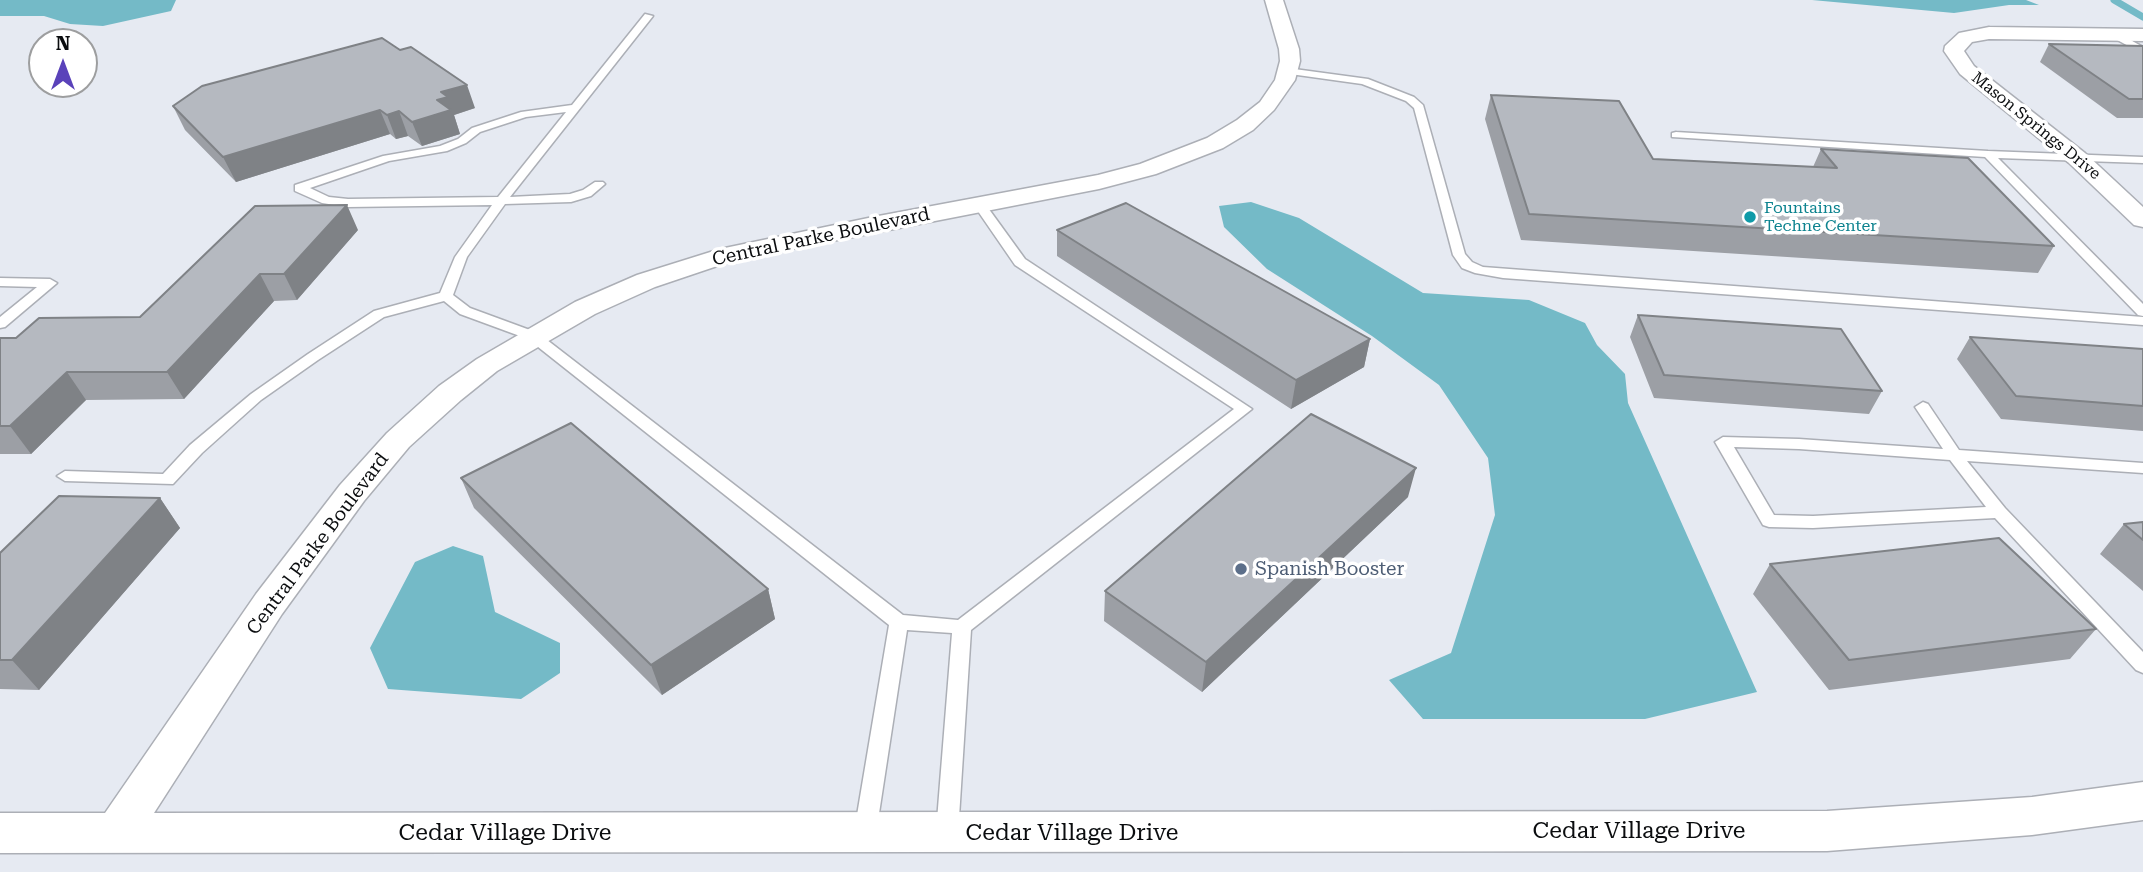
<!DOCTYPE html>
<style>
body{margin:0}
#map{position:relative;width:2143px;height:872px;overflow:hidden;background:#e6eaf2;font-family:"Roboto Serif",serif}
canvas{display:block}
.north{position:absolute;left:28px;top:28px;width:70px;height:70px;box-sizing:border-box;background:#fff;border:2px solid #9d9e9f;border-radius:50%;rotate:0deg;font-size:19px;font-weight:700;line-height:28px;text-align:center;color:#0b0d0f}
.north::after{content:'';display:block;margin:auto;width:24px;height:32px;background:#5a42ba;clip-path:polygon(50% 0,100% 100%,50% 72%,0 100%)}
</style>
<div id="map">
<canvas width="2143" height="872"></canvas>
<div class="north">N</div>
</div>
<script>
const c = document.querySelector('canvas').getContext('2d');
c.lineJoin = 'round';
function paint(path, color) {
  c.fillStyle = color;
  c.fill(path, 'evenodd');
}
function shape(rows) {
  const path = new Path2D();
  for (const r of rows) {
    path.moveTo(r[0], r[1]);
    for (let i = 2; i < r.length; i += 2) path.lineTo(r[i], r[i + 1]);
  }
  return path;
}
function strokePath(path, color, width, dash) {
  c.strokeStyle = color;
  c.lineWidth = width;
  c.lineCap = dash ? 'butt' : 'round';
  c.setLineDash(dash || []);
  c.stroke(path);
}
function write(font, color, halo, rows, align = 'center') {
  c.font = font + ' "Roboto Serif",serif';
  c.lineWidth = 7;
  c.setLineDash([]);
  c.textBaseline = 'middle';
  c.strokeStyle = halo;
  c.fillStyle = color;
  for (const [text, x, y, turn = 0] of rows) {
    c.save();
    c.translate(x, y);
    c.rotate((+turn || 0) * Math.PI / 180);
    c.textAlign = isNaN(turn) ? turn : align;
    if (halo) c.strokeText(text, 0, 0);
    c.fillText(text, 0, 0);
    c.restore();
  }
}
const water = shape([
 [0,0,176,0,171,11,103,26,70,24,44,16,0,16],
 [1812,0,2026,0,2039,5,2009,5,1954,13],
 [1251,202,1299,218,1423,293,1529,300,1585,323,1597,345,1625,374,1628,403,1757,692,1645,719,1423,719,1389,680,1451,653,1495,515,1488,458,1439,385,1372,336,1267,269,1224,227,1219,206],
 [453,546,483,556,495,612,560,643,560,673,521,699,388,689,370,648,415,562]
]);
const stream = shape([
 [2114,0,2143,17]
]);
const lane = shape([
 [645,14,653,16,510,197,570,194,583,190,595,182,603,182,605,184,591,196,571,202,505,204,467,257,453,295,470,308,538,333,903,615,958,620,1234,409,1015,265,973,204,975,201,983,201,1025,259,1252,409,971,630,958,833,955,840,947,843,939,840,936,833,952,633,907,630,876,833,873,840,865,843,857,840,854,833,889,625,528,339,460,314,444,301,384,317,318,360,261,400,202,453,173,484,65,481,57,476,65,471,163,474,190,445,251,394,308,354,374,311,440,293,455,257,492,205,348,207,322,203,295,191,295,185,383,156,440,146,458,139,472,128,521,112,572,105,645,14],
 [566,112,498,197,348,199,329,197,310,188,389,161,447,151,466,143,480,132,526,117,566,112],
 [2110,32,2116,32,2143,47,2143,54,2110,36,2110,32],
 [1287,68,1368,79,1414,97,1423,105,1465,254,1472,262,1483,267,2143,317,2143,325,1503,278,1475,273,1462,268,1453,255,1414,108,1406,101,1362,84,1283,73,1283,69,1287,68],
 [1676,132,1988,151,2143,157,2143,163,1998,158,2143,304,2143,316,2138,315,1985,157,1672,137,1672,133,1676,132],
 [0,278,50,279,57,283,5,327,0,328,0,317,37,287,0,286,0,278],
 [1923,402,1928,404,1959,450,2143,463,2143,473,1967,461,2005,508,2143,652,2143,673,2136,670,1995,518,1813,528,1769,527,1763,525,1715,442,1723,437,1799,439,1943,449,1915,407,1923,402],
 [1734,447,1799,449,1950,460,1986,507,1813,516,1774,515,1734,447]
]);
const street = shape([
 [1265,0,1283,0,1299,49,1300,61,1295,80,1274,110,1253,130,1223,148,1156,174,1099,189,735,260,655,287,595,314,497,371,461,400,409,447,364,501,282,614,154,813,1827,811,2032,797,2143,782,2143,820,2032,835,1827,851,0,853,0,813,105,813,256,594,340,485,387,433,439,386,477,359,575,302,637,275,720,249,873,217,1098,175,1140,164,1207,138,1237,120,1260,102,1275,80,1280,61,1279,49,1265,0],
 [1989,27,2143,29,2143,41,1989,39,1972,42,1964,51,1974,66,2085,153,2143,207,2143,227,2134,225,2069,163,1960,74,1944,51,1945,46,1959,33,1989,27]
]);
const wall = shape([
 [2049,44,2143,46,2143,118,2117,118,2040,62],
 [1491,95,1653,159,1813,167,1821,149,2054,246,2038,273,1521,240,1485,119],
 [173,106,475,108,454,115,460,134,422,146,408,136,396,139,390,134,236,182,185,130],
 [358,230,297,300,274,301,184,399,86,400,31,454,0,454,0,338,16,338,140,317],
 [1057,230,1370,339,1364,367,1291,409,1057,256],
 [1638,315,1882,391,1869,414,1654,398,1630,337],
 [1970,337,2143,349,2143,431,2001,419,1957,359],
 [461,478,768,589,775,619,662,695,474,508],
 [1408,497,1202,692,1104,621,1105,591],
 [160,498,180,528,39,690,0,689,0,553],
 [2143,522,2143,591,2100,554,2124,524],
 [1770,564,2096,629,2070,659,1829,690,1753,594]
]);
const shadedWall = shape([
 [467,85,475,108,454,115,460,134,422,146,412,122,437,100,441,92],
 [380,110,390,134,236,182,223,157],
 [399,111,408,136,396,139,387,115],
 [347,205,358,230,297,300,284,274],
 [260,274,274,301,184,399,167,372],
 [1370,339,1364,367,1291,409,1296,380],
 [67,372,86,400,31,454,10,426],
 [1416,468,1408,497,1202,692,1206,662],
 [160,498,180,528,39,690,12,660],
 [768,589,775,619,662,695,651,665]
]);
const building = shape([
 [382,38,400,50,411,47,467,85,441,92,448,97,437,100,451,110,412,122,399,111,387,115,380,110,223,157,173,106,202,86,382,38],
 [2049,44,2143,46,2143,99,2129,99,2049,44],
 [1491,95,1619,101,1653,159,1837,168,1821,149,1968,158,2054,246,1529,214,1491,95],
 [1126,203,1370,339,1296,380,1057,230,1126,203],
 [347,205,284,274,260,274,167,372,67,372,10,426,0,426,0,338,16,338,39,318,140,317,255,206,347,205],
 [1638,315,1841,329,1882,391,1664,375,1638,315],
 [1970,337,2143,349,2143,406,2016,396,1970,337],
 [1311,414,1416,468,1206,662,1105,591,1311,414],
 [571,423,768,589,651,665,461,478,571,423],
 [59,496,160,498,12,660,0,660,0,553,59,496],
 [2143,522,2143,540,2124,524,2143,522],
 [1999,538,2096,629,1849,660,1770,564,1999,538]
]);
const markers = [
 [1750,217,7,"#0f9aa8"],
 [1241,569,7,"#5c6f8a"]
];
const farStreetnames = [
 ["Mason Springs Drive",2036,126,39]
];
const farCulturenames = [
 ["Fountains",1764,208],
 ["Techne Center",1764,226]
];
const streetNames = [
 ["Central Parke Boulevard",821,237,-12],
 ["Central Parke Boulevard",318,544,-53]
];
const serviceNames = [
 ["Spanish Booster",1255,569]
];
const nearStreetnames = [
 ["Cedar Village Drive",1639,831],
 ["Cedar Village Drive",505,833],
 ["Cedar Village Drive",1072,833]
];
paint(water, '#74bac7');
strokePath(stream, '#74bac7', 7);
strokePath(lane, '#acafb6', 3);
strokePath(street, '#acafb6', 3);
paint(lane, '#fff');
paint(street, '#fff');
paint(wall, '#9c9fa5');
paint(shadedWall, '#7f8286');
paint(building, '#b5b9c0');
strokePath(building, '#7f8286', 2);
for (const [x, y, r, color] of markers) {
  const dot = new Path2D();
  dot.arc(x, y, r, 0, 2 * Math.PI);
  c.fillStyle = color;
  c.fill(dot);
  strokePath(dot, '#fff', 2.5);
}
write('16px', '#0b0d0f', '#fff', farStreetnames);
write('16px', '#0d838f', '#fff', farCulturenames, 'left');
write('19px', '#0b0d0f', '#fff', streetNames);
write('19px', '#4e5e75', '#fff', serviceNames, 'left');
write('23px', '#0b0d0f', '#fff', nearStreetnames);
</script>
